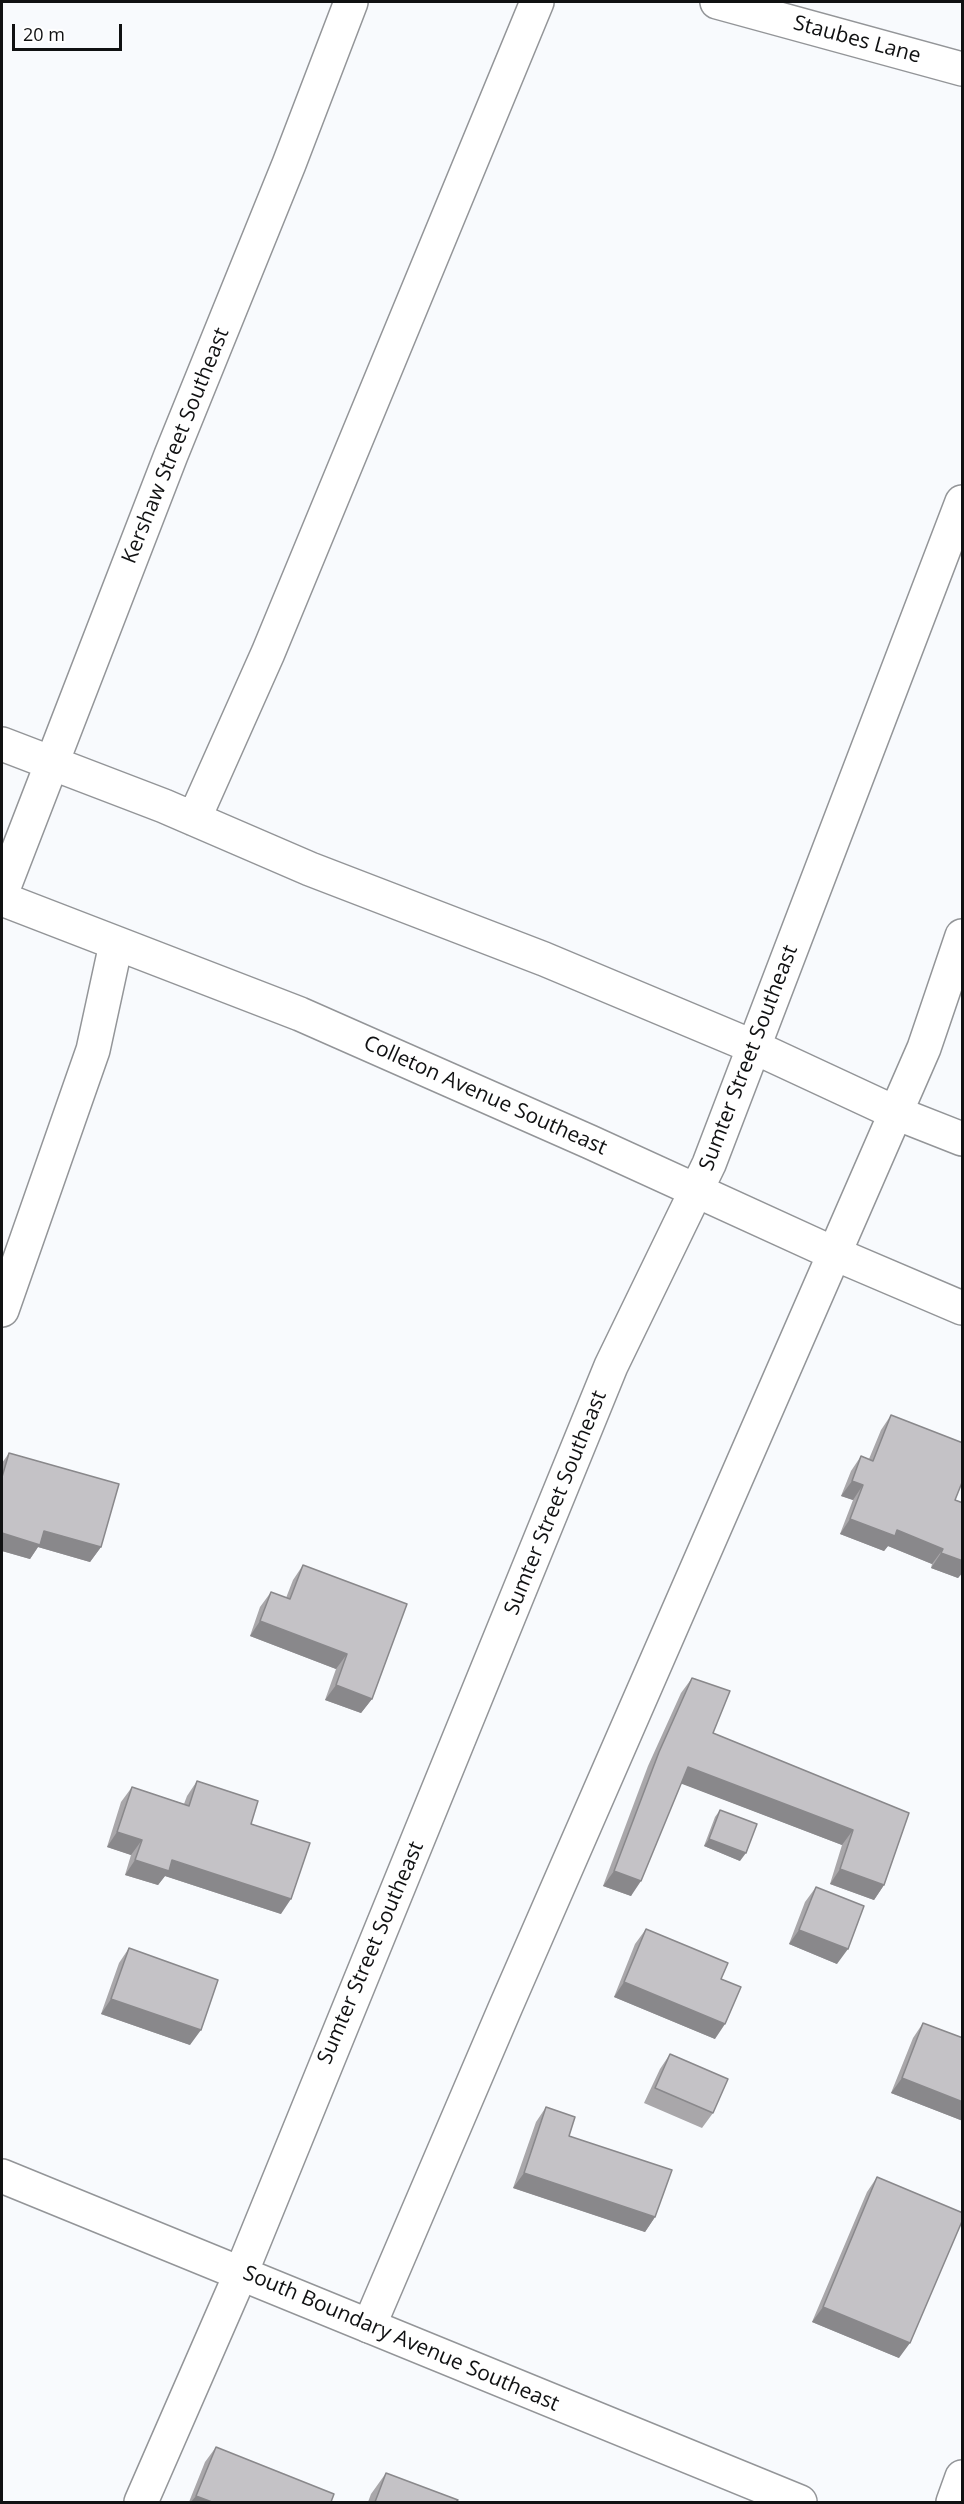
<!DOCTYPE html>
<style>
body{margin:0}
#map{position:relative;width:964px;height:2504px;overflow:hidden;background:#f8fafd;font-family:"Open Sans",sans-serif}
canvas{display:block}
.frame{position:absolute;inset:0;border:3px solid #101112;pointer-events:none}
.scale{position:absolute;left:12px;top:24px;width:110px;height:27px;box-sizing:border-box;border:3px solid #101112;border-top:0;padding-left:8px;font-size:18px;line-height:21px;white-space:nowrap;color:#101112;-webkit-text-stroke:4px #fff;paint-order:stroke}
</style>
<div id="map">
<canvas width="964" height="2504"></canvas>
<div class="frame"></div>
<div class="scale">20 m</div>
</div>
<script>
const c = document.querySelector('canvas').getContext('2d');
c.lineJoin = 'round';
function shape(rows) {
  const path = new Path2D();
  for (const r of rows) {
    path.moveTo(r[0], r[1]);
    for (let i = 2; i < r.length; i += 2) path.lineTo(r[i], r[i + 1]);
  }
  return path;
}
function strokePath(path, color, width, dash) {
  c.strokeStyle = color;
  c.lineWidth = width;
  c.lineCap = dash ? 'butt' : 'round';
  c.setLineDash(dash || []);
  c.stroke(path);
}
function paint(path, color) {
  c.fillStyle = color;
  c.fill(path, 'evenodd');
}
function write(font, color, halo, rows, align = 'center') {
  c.font = font + ' "Open Sans",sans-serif';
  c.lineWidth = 4.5;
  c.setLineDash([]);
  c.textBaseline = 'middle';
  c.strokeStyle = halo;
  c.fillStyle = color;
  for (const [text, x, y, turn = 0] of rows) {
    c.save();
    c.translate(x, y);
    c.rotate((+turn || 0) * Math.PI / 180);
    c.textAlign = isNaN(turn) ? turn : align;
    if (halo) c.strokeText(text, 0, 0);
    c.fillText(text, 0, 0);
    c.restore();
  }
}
const street = shape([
 [717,2,962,69],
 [2,744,164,806,310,869,544,959,754,1047,896,1113,962,1139],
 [194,819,268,653,537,2],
 [2,892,171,455,289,164,351,2],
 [2,899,300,1014,590,1142,833,1253,962,1308],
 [2,1310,93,1050,116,944],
 [369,2326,506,2006,924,1048,962,936],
 [141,2502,241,2273,611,1366,709,1164,962,502],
 [953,2502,962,2477]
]);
const secondary = shape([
 [2,2176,800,2502]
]);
const wall = shape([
 [891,1415,955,1500,963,1503,963,1572,958,1578,931,1568,932,1564,888,1546,884,1551,840,1534,853,1500,841,1496,851,1471,861,1456,869,1459,881,1430],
 [9,1453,101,1547,90,1562,38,1547,30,1559,2,1551,2,1463],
 [303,1565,372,1699,361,1713,325,1700,336,1669,250,1636,260,1607,271,1592,286,1598,293,1580],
 [692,1678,713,1733,909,1813,884,1885,874,1900,830,1884,842,1845,681,1783,631,1896,603,1886,648,1766,681,1693],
 [197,1781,251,1824,281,1914,165,1876,158,1885,125,1875,131,1855,107,1847,121,1802,132,1787,184,1804,187,1796],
 [720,1810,740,1861,704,1846,715,1817],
 [816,1887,837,1964,789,1944,805,1902],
 [646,1929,721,1979,715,2039,614,1997,635,1944],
 [129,1948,190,2045,101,2014,119,1963],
 [923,2023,963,2038,963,2121,891,2093,913,2038],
 [670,2054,713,2113,702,2128,644,2103,660,2069],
 [546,2107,569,2136,655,2217,645,2232,513,2188,536,2122],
 [877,2177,899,2358,812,2322,867,2192],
 [216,2447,331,2502,189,2502,205,2462],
 [386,2473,456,2502,368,2502,371,2494]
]);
const shadedWall = shape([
 [852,1481,863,1485,853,1500,841,1496],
 [850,1519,897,1530,943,1549,932,1564,888,1546,884,1551,840,1534],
 [44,1531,101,1547,90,1562,38,1547,30,1559,2,1551,2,1533],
 [941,1553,963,1561,963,1572,958,1578,931,1568],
 [260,1621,347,1654,336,1669,250,1636],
 [336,1685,372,1699,361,1713,325,1700],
 [688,1767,853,1830,842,1845,677,1782],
 [117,1832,142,1840,131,1855,107,1847],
 [709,1839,746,1853,740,1861,704,1846],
 [135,1860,172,1860,291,1899,281,1914,165,1876,158,1885,125,1875],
 [840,1869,884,1885,874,1900,830,1884],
 [614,1871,641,1881,631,1896,603,1886],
 [799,1930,848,1949,837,1964,789,1944],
 [624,1982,725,2024,715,2039,614,1997],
 [111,1999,201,2030,190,2045,101,2014],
 [902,2078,963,2102,963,2121,891,2093],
 [524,2173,655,2217,645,2232,513,2188],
 [823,2307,910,2343,899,2358,812,2322],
 [196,2496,212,2502,191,2502]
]);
const building = shape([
 [891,1415,963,1443,963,1480,955,1500,963,1503,963,1561,941,1553,943,1549,897,1530,895,1536,850,1519,863,1485,852,1481,861,1456,873,1461,891,1415],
 [9,1453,119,1484,101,1547,44,1531,40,1545,2,1533,2,1477,9,1453],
 [303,1565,407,1604,372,1699,336,1685,347,1654,260,1621,271,1592,290,1599,303,1565],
 [692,1678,730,1691,713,1733,909,1813,884,1885,840,1869,853,1830,688,1767,641,1881,614,1871,659,1752,692,1678],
 [197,1781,258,1801,251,1824,310,1843,291,1899,172,1860,169,1871,135,1860,142,1840,117,1832,132,1787,189,1806,197,1781],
 [720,1810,757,1824,746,1853,709,1839,720,1810],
 [816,1887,864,1906,848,1949,799,1930,816,1887],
 [646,1929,728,1963,721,1979,741,1987,725,2024,624,1982,646,1929],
 [129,1948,218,1980,201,2030,111,1999,129,1948],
 [923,2023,963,2038,963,2102,902,2078,923,2023],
 [670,2054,728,2079,713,2113,655,2088,670,2054],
 [546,2107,575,2117,569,2136,672,2170,655,2217,524,2173,546,2107],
 [877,2177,963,2213,963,2219,910,2343,823,2307,877,2177],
 [216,2447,334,2494,331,2502,212,2502,196,2496,216,2447],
 [386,2473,458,2500,456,2502,375,2502,386,2473]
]);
const streetNames = [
 ["Staubes Lane",857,40,15],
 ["Kershaw Street Southeast",176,446,-68],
 ["Sumter Street Southeast",749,1058,-69],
 ["Colleton Avenue Southeast",485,1096,24],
 ["Sumter Street Southeast",556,1503,-68],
 ["Sumter Street Southeast",371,1953,-67],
 ["South Boundary Avenue Southeast",401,2339,23]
];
strokePath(street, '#939598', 36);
strokePath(secondary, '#939598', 36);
strokePath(street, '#fff', 33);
strokePath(secondary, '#fff', 33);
paint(wall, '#a9a7aa');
paint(shadedWall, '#89888b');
paint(building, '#c4c2c6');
strokePath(building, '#89888b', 1.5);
write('21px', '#101112', '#fff', streetNames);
</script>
